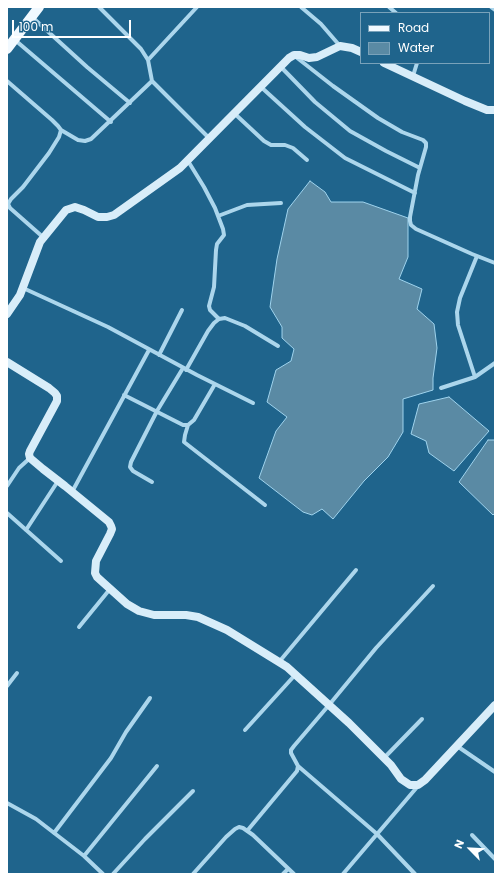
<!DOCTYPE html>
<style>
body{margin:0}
#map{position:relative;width:502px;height:881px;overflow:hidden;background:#1f648c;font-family:Poppins,sans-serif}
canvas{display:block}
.frame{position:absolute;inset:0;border:8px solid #fff;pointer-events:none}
.legend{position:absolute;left:360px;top:12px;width:130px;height:52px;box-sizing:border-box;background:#1f648c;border:1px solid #79a2ba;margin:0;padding:5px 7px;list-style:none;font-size:12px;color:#fff}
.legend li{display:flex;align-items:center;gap:8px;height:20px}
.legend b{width:20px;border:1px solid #79a2ba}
.north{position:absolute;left:450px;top:829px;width:40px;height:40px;-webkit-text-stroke:3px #1f648c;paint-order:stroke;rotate:294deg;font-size:11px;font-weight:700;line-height:16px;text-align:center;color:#fff}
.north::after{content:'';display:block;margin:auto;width:14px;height:18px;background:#fff;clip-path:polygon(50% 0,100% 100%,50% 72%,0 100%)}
.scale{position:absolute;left:12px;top:20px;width:119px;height:18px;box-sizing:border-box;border:2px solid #fff;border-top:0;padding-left:5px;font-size:12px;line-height:14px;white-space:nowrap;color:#fff;-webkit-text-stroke:3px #1f648c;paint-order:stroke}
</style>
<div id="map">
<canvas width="502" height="881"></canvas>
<div class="frame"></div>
<ul class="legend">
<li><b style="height:5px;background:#f1f9ff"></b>Road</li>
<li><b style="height:11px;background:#5a8aa4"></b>Water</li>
</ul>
<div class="north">N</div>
<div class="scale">100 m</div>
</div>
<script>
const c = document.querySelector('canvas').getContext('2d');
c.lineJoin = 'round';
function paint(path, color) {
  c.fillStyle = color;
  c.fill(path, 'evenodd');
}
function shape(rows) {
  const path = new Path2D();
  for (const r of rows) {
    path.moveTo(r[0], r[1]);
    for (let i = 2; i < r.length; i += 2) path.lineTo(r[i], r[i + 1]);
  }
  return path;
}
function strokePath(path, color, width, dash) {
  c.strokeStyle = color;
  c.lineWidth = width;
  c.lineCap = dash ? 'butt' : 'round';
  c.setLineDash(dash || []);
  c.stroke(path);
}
const water = shape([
 [310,181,325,192,331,202,363,202,408,218,408,257,399,279,422,289,417,309,434,324,437,348,433,378,433,390,403,399,403,432,388,457,364,481,333,519,322,509,312,515,303,512,259,478,276,431,287,417,267,402,276,370,291,361,294,349,282,338,282,327,270,307,277,259,288,209,310,181],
 [449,397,489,431,454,471,429,453,426,441,411,434,419,404,449,397],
 [488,440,495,440,495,513,493,515,459,482,488,440]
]);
const street = shape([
 [99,7,141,49,148,60,152,81,210,139],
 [301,7,321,24,340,46],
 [389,7,396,13],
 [491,7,495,10],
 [32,17,87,67,130,103],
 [15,40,111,122],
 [296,57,333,86,378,118,402,132,423,140,426,143,426,147,418,175,410,217,410,221,411,225,416,229,472,254,495,263],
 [148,60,197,7],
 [281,67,315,102,350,131,386,151,420,168],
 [413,76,417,63],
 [7,81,52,120,58,126,61,130,59,137,49,153,23,187,11,199,8,204,10,208,44,238],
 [261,87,305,127,345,158,415,193],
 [235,114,264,141,271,145,285,145,293,148,307,160],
 [61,130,78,140,85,141,91,139,152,81],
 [188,161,204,187,215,208,223,229,224,235,217,244,216,250,214,287,209,306,210,310,219,319],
 [218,216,247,205,281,203],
 [23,288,108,327,197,375,253,403],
 [159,355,182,310],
 [186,370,208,331,214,323,219,319,225,318,245,326,278,346],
 [475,377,458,325,457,312,460,298,477,256],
 [441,388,475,377,495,363],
 [124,395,183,425,188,425,194,420,215,384],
 [188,425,185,435,184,442,265,505],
 [152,482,133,471,130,467,131,462,157,411,183,368],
 [7,486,19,468,30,458],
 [72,492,149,350],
 [7,513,61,561],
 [26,530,58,481],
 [79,627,110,589],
 [279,662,356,570],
 [7,686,17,673],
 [245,730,295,675],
 [457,746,495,772],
 [384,758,422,719],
 [298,766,377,834,415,874],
 [7,803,36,819,84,856,103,874],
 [247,831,297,771,298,766,291,753,291,750,294,746,329,705,376,648,433,586],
 [54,833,111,758,126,732,150,698],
 [472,835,495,859],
 [84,856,157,766],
 [113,874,145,839,193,791],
 [193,874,226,837,235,829,239,827,243,828,253,835,294,874],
 [283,874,288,869],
 [343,874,418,786]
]);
const secondary = shape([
 [384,63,465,101,487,110,495,110],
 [7,314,20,295,40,242,66,210,75,207,84,210,98,217,107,217,114,215,180,168,289,58,294,55,300,55,309,58,317,57,340,46,352,48,361,52],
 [7,362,49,388,55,393,57,396,57,401,30,451,29,454,30,458,43,469,65,486,109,522,111,526,112,529,110,534,96,561,95,573,97,577,127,604,139,611,154,615,186,615,198,617,227,630,279,662,287,667,349,723,391,765,401,779,410,785,418,785,425,780,495,705]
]);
const primary = shape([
 [7,49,39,7]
]);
paint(water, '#5a8aa4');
strokePath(water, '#9fd3ed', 1);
strokePath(street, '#acd6ec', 4);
strokePath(secondary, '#d8edf9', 8);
strokePath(primary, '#f1f9ff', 10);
</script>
